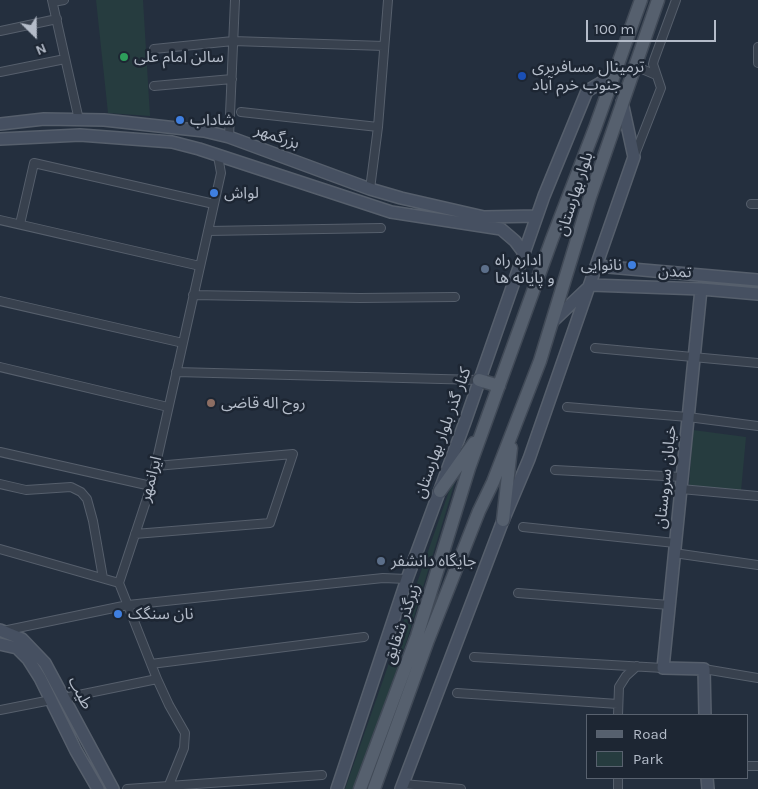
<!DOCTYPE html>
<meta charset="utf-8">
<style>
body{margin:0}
#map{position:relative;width:758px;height:789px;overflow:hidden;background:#242f3e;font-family:Karla,sans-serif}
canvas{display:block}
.legend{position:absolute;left:586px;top:714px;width:162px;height:65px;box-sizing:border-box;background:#1d2633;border:1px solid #59626f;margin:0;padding:6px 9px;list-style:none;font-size:15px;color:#b4bcc9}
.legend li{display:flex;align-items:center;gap:10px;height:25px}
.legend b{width:25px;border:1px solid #59626f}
.north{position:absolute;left:10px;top:10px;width:50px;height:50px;-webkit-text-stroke:4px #1d2633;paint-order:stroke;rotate:157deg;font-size:14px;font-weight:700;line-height:20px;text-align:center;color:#b4bcc9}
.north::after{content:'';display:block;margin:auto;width:18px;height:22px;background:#b4bcc9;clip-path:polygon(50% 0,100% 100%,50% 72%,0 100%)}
.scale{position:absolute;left:586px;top:20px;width:130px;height:22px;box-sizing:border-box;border:2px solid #b4bcc9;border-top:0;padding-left:6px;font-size:15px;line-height:18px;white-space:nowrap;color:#b4bcc9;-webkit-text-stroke:4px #1d2633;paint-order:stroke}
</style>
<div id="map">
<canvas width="758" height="789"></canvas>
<ul class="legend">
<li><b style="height:6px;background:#56606e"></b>Road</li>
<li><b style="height:14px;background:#263c3f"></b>Park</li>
</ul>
<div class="north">N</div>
<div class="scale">100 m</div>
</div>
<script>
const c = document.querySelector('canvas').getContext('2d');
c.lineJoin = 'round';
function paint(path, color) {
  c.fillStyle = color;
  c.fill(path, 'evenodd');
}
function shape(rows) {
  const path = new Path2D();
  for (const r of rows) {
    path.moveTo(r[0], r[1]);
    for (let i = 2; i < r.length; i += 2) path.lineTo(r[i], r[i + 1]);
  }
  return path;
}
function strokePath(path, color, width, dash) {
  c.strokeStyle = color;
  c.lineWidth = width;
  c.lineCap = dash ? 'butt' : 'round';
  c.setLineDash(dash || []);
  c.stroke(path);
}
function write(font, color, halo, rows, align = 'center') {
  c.font = font + ' Karla,"Noto Sans Arabic",sans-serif';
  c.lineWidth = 5;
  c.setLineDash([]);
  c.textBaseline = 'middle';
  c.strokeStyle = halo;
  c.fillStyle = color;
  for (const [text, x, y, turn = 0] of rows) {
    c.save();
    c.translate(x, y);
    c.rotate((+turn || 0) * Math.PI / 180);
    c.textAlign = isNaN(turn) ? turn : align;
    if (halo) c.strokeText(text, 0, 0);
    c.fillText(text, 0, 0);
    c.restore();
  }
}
const green = shape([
 [96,0,143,0,150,116,108,113],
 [693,430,746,437,741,491,689,486],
 [455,474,457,475,407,640,355,789,345,789]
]);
const street = shape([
 [52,0,79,120],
 [53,2,64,0],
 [0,31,57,19],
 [758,47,758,63],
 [154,49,233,41,384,46],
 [635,66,656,75],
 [0,72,65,59],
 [154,86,232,79],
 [241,112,378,127],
 [229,137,235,0],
 [634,157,661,88,653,64,654,60,676,0],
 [370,189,378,127,388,0],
 [751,204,758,204],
 [0,220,200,266],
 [20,224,34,163,214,204],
 [208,231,381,228],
 [193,295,360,298,455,297],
 [0,301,183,343],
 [595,348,758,363],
 [0,367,168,407],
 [176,372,479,380],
 [567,407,688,417,758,426],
 [0,452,151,486],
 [555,470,682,477],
 [0,484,26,490,71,487,81,492,87,499,93,521,103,578],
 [681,489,758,496],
 [523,527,675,543],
 [135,534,270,523,293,454,156,466],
 [0,549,119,583],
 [674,553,758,565],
 [518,593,669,605],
 [3,631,128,605,383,578,407,579],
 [474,657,663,668],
 [151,664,364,637],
 [704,669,758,678],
 [457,693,618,704],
 [64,698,157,679],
 [0,710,51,700],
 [618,715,619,687,626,676,637,666],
 [747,766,758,766],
 [403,784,461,789],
 [127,789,322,775],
 [169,789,169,785,184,748,185,733,169,705,157,679,119,583,151,486,221,173,218,156],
 [618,789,618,778]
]);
const secondary = shape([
 [0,124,44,119,104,120,204,131,229,137,370,189,401,198,484,217,537,216],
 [0,139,80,135,172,142,199,149,391,212,501,229,515,241,524,253],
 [597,266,758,280],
 [701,289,663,668,704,669,705,715],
 [552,322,591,285,701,289,758,294],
 [0,630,22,639,45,663,113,789],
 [0,644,17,648,28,659,40,678,76,751,98,789],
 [707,778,708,789],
 [337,789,407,579,465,422,544,196,587,91,614,75],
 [401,789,502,523,529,459,634,157,622,102]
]);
const primary = shape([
 [479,380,499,386],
 [440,491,474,443],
 [503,520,511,448],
 [360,789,417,636,469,468,552,239,595,128,641,0],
 [374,789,428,640,479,511,493,482,540,361,590,197,658,0]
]);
const markers = [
 [124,57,5,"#2e9e5b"],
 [522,76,5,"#1a4fb4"],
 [180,120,5,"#3f7fe0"],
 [214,193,5,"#3f7fe0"],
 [632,265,5,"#3f7fe0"],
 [485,269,5,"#5c6f8a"],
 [211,403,5,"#8d6e63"],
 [381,561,5,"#5c6f8a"],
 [118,614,5,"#3f7fe0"]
];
const poiNames = [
 ["سالن امام علی",134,57],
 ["ترمینال مسافربری",532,67],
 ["جنوب خرم آباد",532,85],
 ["شاداب",190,120],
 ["لواش",224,193],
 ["اداره راه",495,260],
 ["و پایانه ها",495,278],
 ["نانوایی",622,265,"right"],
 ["روح اله قاضی",221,403],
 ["جایگاه دانشفر",391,561],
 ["نان سنگک",128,614]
];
const streetNames = [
 ["بزرگمهر",277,137,19],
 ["بلوار بهارستان",575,194,-72],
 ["تمدن",675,272,2],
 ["کنار گذر بلوار بهارستان",443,433,-70],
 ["خیابان سروستان",666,477,-84],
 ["ایرانمهر",151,479,-75],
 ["زیرگذر شقایق",402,624,-71],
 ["طیب",80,693,62]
];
paint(green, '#263c3f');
strokePath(street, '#565f6c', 10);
strokePath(secondary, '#565f6c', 14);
strokePath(primary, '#414a57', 15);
strokePath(street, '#38414e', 8);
strokePath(secondary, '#465061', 11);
strokePath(primary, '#56606e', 12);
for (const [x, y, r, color] of markers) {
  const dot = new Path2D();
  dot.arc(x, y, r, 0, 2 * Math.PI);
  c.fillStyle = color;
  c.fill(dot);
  strokePath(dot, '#1d2633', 2);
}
write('16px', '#b4bcc9', '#1d2633', poiNames, 'left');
write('16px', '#b4bcc9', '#1d2633', streetNames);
</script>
